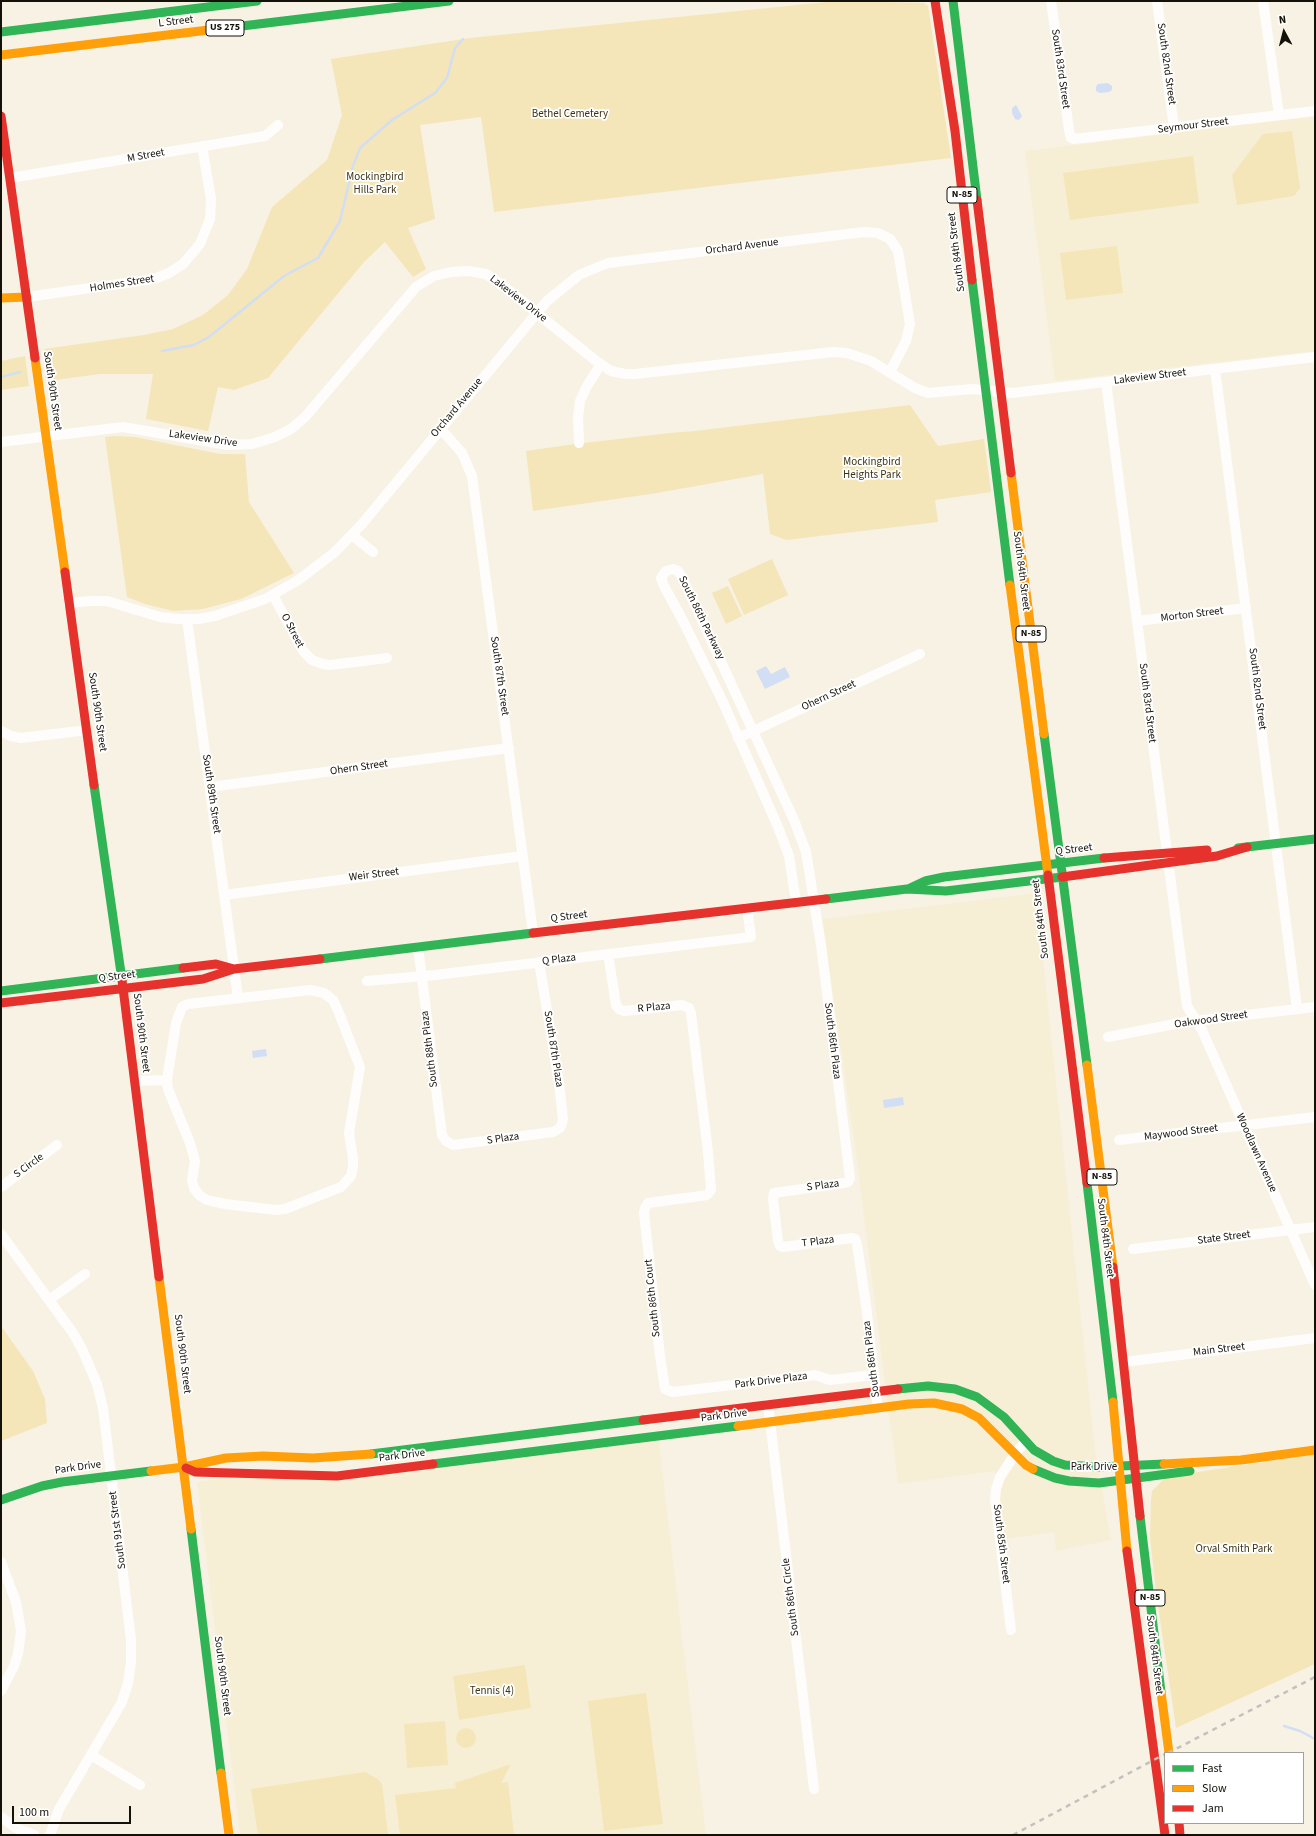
<!DOCTYPE html>
<style>
body{margin:0}
#map{position:relative;width:1316px;height:1836px;overflow:hidden;background:#f7f2e3;font-family:"Source Sans 3",sans-serif}
canvas{display:block}
.frame{position:absolute;inset:0;border:2px solid #141108;pointer-events:none}
.legend{position:absolute;left:1164px;top:1752px;width:140px;height:72px;box-sizing:border-box;background:#fff;border:1px solid #a1a09c;margin:0;padding:5px 7px;list-style:none;font-size:12px;color:#141108}
.legend li{display:flex;align-items:center;gap:8px;height:20px}
.legend b{width:20px;border:1px solid #a1a09c}
.north{position:absolute;left:1264px;top:12px;width:40px;height:40px;-webkit-text-stroke:3px #fff;paint-order:stroke;rotate:353deg;font-size:11px;font-weight:700;line-height:16px;text-align:center;color:#141108}
.north::after{content:'';display:block;margin:auto;width:14px;height:18px;background:#141108;clip-path:polygon(50% 0,100% 100%,50% 72%,0 100%)}
.scale{position:absolute;left:12px;top:1806px;width:119px;height:18px;box-sizing:border-box;border:2px solid #141108;border-top:0;padding-left:5px;font-size:12px;line-height:14px;white-space:nowrap;color:#141108;-webkit-text-stroke:3px #fff;paint-order:stroke}
</style>
<div id="map">
<canvas width="1316" height="1836"></canvas>
<div class="frame"></div>
<ul class="legend">
<li><b style="height:5px;background:#30b455"></b>Fast</li>
<li><b style="height:5px;background:#ff9f0a"></b>Slow</li>
<li><b style="height:5px;background:#e5322d"></b>Jam</li>
</ul>
<div class="north">N</div>
<div class="scale">100 m</div>
</div>
<script>
const c = document.querySelector('canvas').getContext('2d');
c.lineJoin = 'round';
function paint(path, color) {
  c.fillStyle = color;
  c.fill(path, 'evenodd');
}
function shape(rows) {
  const path = new Path2D();
  for (const r of rows) {
    if (r.length === 3) {
      path.moveTo(r[0] + r[2], r[1]);
      path.arc(r[0], r[1], r[2], 0, 2 * Math.PI);
      continue;
    }
    path.moveTo(r[0], r[1]);
    for (let i = 2; i < r.length; i += 2) path.lineTo(r[i], r[i + 1]);
  }
  return path;
}
function strokePath(path, color, width, dash) {
  c.strokeStyle = color;
  c.lineWidth = width;
  c.lineCap = dash ? 'butt' : 'round';
  c.setLineDash(dash || []);
  c.stroke(path);
}
function write(font, color, halo, rows, align = 'center') {
  c.font = font + ' "Source Sans 3",sans-serif';
  c.lineWidth = 3.5;
  c.setLineDash([]);
  c.textBaseline = 'middle';
  c.strokeStyle = halo;
  c.fillStyle = color;
  for (const [text, x, y, turn = 0] of rows) {
    c.save();
    c.translate(x, y);
    c.rotate((+turn || 0) * Math.PI / 180);
    c.textAlign = isNaN(turn) ? turn : align;
    if (halo) c.strokeText(text, 0, 0);
    c.fillText(text, 0, 0);
    c.restore();
  }
}
const built = shape([
 [1315,116,1315,351,1055,381,1025,151],
 [1036,893,1095,1450,1111,1540,1056,1551,1054,1532,1005,1539,995,1471,898,1484,855,1147,822,919],
 [658,1436,706,1835,240,1835,197,1482,254,1473,337,1476]
]);
const green = shape([
 [837,1,924,3,928,6,951,158,494,212,481,117,420,125,435,219,408,228,426,269,413,277,385,242,364,262,268,378,234,390,218,387,208,431,146,419,153,374,100,374,48,381,44,349,144,335,173,329,203,315,228,295,247,269,272,207,327,160,342,115,331,59,470,38],
 [1292,131,1300,188,1294,196,1237,205,1232,175,1263,134],
 [1193,156,1199,203,1070,220,1063,173],
 [1117,246,1123,293,1066,300,1060,253],
 [25,356,29,386,1,390,1,361],
 [910,405,938,446,984,439,991,492,935,500,938,522,786,540,770,534,763,474,657,493,533,511,526,451,575,444,670,433,695,431],
 [115,436,135,437,220,454,245,454,249,502,294,573,241,599,203,609,173,611,145,604,127,597,105,437],
 [772,559,788,595,744,615,728,579],
 [728,586,742,616,726,624,712,593],
 [1,1326,33,1371,45,1399,47,1423,1,1441],
 [1315,1454,1315,1664,1176,1728,1156,1592,1150,1537,1151,1500,1152,1491,1166,1477],
 [525,1665,531,1708,459,1720,453,1676],
 [646,1693,663,1824,604,1831,588,1701],
 [445,1721,448,1765,407,1768,404,1724],
 [466,1738,10],
 [511,1764,501,1783,508,1782,514,1835,400,1835,395,1795,456,1788,455,1783],
 [365,1772,378,1779,382,1784,388,1835,258,1835,251,1789]
]);
const water = shape([
 [1108,83,1112,86,1112,90,1109,92,1100,93,1096,91,1096,87,1098,84],
 [1016,105,1022,116,1019,120,1015,119,1012,113,1012,108],
 [766,666,771,674,785,667,790,677,765,689,756,671],
 [266,1049,267,1056,253,1058,252,1051],
 [903,1097,904,1105,884,1108,883,1100]
]);
const stream = shape([
 [162,351,194,345,209,337,284,276,318,258,340,221,353,166,360,148,392,120,435,93,447,78,455,48,463,39],
 [1,377,20,372],
 [1284,1726,1300,1731,1315,1739]
]);
const street = shape([
 [1051,1,1069,130,1071,138,1074,139,1315,111],
 [1157,1,1174,128],
 [1263,1,1279,115],
 [10,178,265,136,278,125],
 [27,297,154,279,169,273,183,264,200,244,210,219,211,199,202,146],
 [1215,369,1297,1009],
 [1106,382,1187,1006,1202,1030,1315,1285],
 [440,428,462,453,472,476,533,933],
 [1,442,123,427,228,445,252,444,275,437,291,429,305,417,416,287,434,276,451,272,468,271,486,274,501,284,595,360,611,371,625,374,635,374,833,352,847,353,871,361,915,388,928,393,972,389,1012,393,1315,357],
 [579,443,578,418,580,401,587,386,601,364],
 [352,535,373,552],
 [273,595,303,651,312,660,323,664,330,665,387,658],
 [69,603,90,601,107,601,160,617,178,619,199,619,215,616,265,599,297,581,334,553,362,524,547,301,579,275,608,263,864,232,878,233,890,239,898,251,910,324,906,341,890,372],
 [187,619,238,998],
 [1137,621,1246,608],
 [1,731,11,736,21,738,87,730],
 [738,738,920,654],
 [210,787,509,748],
 [224,895,523,856],
 [796,902,789,856,778,827,722,700,683,621,664,586,661,578,666,571,673,569,678,571,682,577,794,820,806,852,821,945,850,1178,848,1182,844,1183,774,1193,773,1199,778,1241,780,1246,783,1247,852,1238,855,1239,857,1244,866,1305,878,1409],
 [418,947,442,1135,446,1141,453,1145,553,1132,560,1128,562,1123,563,1119,559,1083,539,962],
 [608,954,616,1005,619,1009,624,1011,682,1005,689,1008,691,1013,708,1152,711,1190,707,1195,701,1196,648,1203,645,1208,644,1213,660,1356,665,1389,673,1392,815,1375,830,1380,874,1375],
 [367,981,435,975,751,937,747,908],
 [1108,1037,1185,1022,1315,1007],
 [135,1081,167,1080,168,1089,190,1143,195,1161,192,1180,194,1188,199,1195,207,1200,225,1204,276,1210,285,1209,341,1187,351,1176,353,1167,353,1158,349,1133,360,1067,337,1008,333,1000,324,993,310,990,293,992,188,1004,182,1007,176,1023,167,1080],
 [1119,1140,1315,1117],
 [1,1187,57,1145],
 [1,1234,73,1333,82,1349,97,1384,103,1408,131,1640,131,1662,128,1683,122,1702,59,1809,50,1835],
 [1133,1249,1315,1227],
 [49,1300,85,1274],
 [1124,1362,1315,1338],
 [768,1404,814,1789],
 [1,1562,16,1602,21,1631,18,1654,14,1666,1,1691],
 [1011,1630,995,1499,996,1489,1000,1477,1015,1454,1025,1442],
 [91,1755,140,1785],
 [1,1817,16,1828,34,1835]
]);
const fast = shape([
 [953,1,977,200],
 [217,29,449,1],
 [1,32,257,1],
 [972,280,1010,585],
 [1044,734,1087,1065],
 [94,785,122,980],
 [1238,848,1315,839],
 [908,889,925,881,944,877,1104,858],
 [826,899,907,889,946,891,1062,877],
 [320,959,533,933],
 [1,991,183,968],
 [1087,1183,1113,1402],
 [898,1389,928,1386,955,1389,977,1397,1004,1417,1034,1450,1053,1461,1065,1465,1099,1467,1164,1464],
 [371,1454,643,1420],
 [433,1464,738,1426],
 [1033,1469,1055,1478,1069,1481,1099,1483,1190,1471],
 [1,1500,42,1486,62,1482,151,1471],
 [1140,1516,1161,1692],
 [191,1529,221,1773]
]);
const slow = shape([
 [1,55,217,29],
 [1,298,27,297],
 [35,358,65,572],
 [1011,473,1044,734],
 [1010,585,1048,875],
 [1087,1065,1113,1267],
 [159,1277,191,1529],
 [1113,1402,1127,1551],
 [738,1426,909,1404,934,1403,962,1409,979,1418,1026,1465,1033,1469],
 [1164,1464,1241,1460,1315,1450],
 [151,1471,184,1467,226,1458,263,1456,313,1458,371,1454],
 [1161,1692,1169,1753],
 [221,1773,229,1835]
]);
const jam = shape([
 [935,1,955,131,972,280],
 [1,116,35,358],
 [977,200,1011,473],
 [65,572,94,785],
 [1104,858,1207,850],
 [1048,875,1087,1183],
 [1062,877,1217,856,1247,847],
 [533,933,826,899],
 [183,968,216,964,234,969],
 [122,980,159,1277],
 [1,1003,203,979,234,969,320,959],
 [1113,1267,1140,1516],
 [643,1420,898,1389],
 [186,1468,195,1472,337,1476,433,1464],
 [1127,1551,1165,1835],
 [1179,1823,1180,1835]
]);
const rail = shape([
 [1168,1753,1315,1677],
 [1013,1835,1165,1754]
]);
const shields = [
 [225,28,38],
 [962,195,30],
 [1031,634,30],
 [1102,1177,30],
 [1150,1598,30]
];
const shieldNames = [
 ["US 275",225,28],
 ["N-85",962,195],
 ["N-85",1031,634],
 ["N-85",1102,1177],
 ["N-85",1150,1598]
];
const streetNames = [
 ["L Street",176,22,-7],
 ["South 82nd Street",1166,64,82],
 ["South 83rd Street",1060,69,82],
 ["Seymour Street",1193,126,-7],
 ["M Street",146,156,-10],
 ["Orchard Avenue",742,247,-7],
 ["South 84th Street",957,252,-97],
 ["Holmes Street",122,284,-9],
 ["Lakeview Drive",518,299,38],
 ["Lakeview Street",1150,377,-7],
 ["South 90th Street",52,391,82],
 ["Orchard Avenue",457,408,-50],
 ["Lakeview Drive",203,439,8],
 ["South 84th Street",1021,571,83],
 ["Morton Street",1192,615,-7],
 ["South 86th Parkway",701,618,64],
 ["O Street",292,631,62],
 ["South 87th Street",499,676,82],
 ["South 82nd Street",1257,689,83],
 ["Ohern Street",829,696,-25],
 ["South 83rd Street",1147,703,83],
 ["South 90th Street",97,712,82],
 ["Ohern Street",359,768,-8],
 ["South 89th Street",211,794,82],
 ["Q Street",1074,850,-7],
 ["Weir Street",374,875,-7],
 ["Q Street",569,917,-7],
 ["South 84th Street",1041,919,-97],
 ["Q Plaza",559,960,-7],
 ["Q Street",117,977,-7],
 ["R Plaza",654,1008,-6],
 ["Oakwood Street",1211,1020,-8],
 ["South 90th Street",141,1033,83],
 ["South 86th Plaza",832,1041,83],
 ["South 88th Plaza",430,1049,-97],
 ["South 87th Plaza",553,1049,81],
 ["Maywood Street",1181,1133,-7],
 ["S Plaza",503,1139,-8],
 ["Woodlawn Avenue",1256,1153,66],
 ["S Circle",29,1166,-36],
 ["S Plaza",823,1186,-7],
 ["South 84th Street",1105,1238,83],
 ["State Street",1224,1238,-7],
 ["T Plaza",818,1242,-7],
 ["South 86th Court",653,1298,-96],
 ["Main Street",1219,1350,-7],
 ["South 90th Street",182,1354,83],
 ["South 86th Plaza",872,1359,-97],
 ["Park Drive Plaza",771,1381,-7],
 ["Park Drive",724,1416,-7],
 ["Park Drive",402,1456,-7],
 ["Park Drive",78,1468,-8],
 ["Park Drive",1094,1468],
 ["South 91st Street",118,1530,-97],
 ["South 85th Street",1001,1544,83],
 ["South 86th Circle",791,1597,-97],
 ["South 84th Street",1154,1655,83],
 ["South 90th Street",222,1676,83]
];
const parkNames = [
 ["Bethel Cemetery",570,115],
 ["Mockingbird",375,178],
 ["Hills Park",375,191],
 ["Mockingbird",872,463],
 ["Heights Park",872,476],
 ["Orval Smith Park",1234,1550],
 ["Tennis (4)",492,1692]
];
paint(built, '#f7efd5');
paint(green, '#f4e6b9');
paint(water, '#d2def4');
strokePath(stream, '#d2def4', 2.5);
strokePath(street, '#fefdfb', 10);
strokePath(fast, '#30b455', 9);
strokePath(slow, '#ff9f0a', 9);
strokePath(jam, '#e5322d', 9);
strokePath(rail, '#c2c1bd', 2.5, [5, 5]);
for (const [x, y, w] of shields) {
  const box = new Path2D();
  box.roundRect(x - w / 2, y - 8, w, 16, 3);
  c.fillStyle = '#fff';
  c.fill(box);
  strokePath(box, '#141108', 1);
}
write('bold 10px', '#141108', null, shieldNames);
write('11px', '#141108', '#fff', streetNames);
write('11px', '#3c3312', '#fff', parkNames);
</script>
